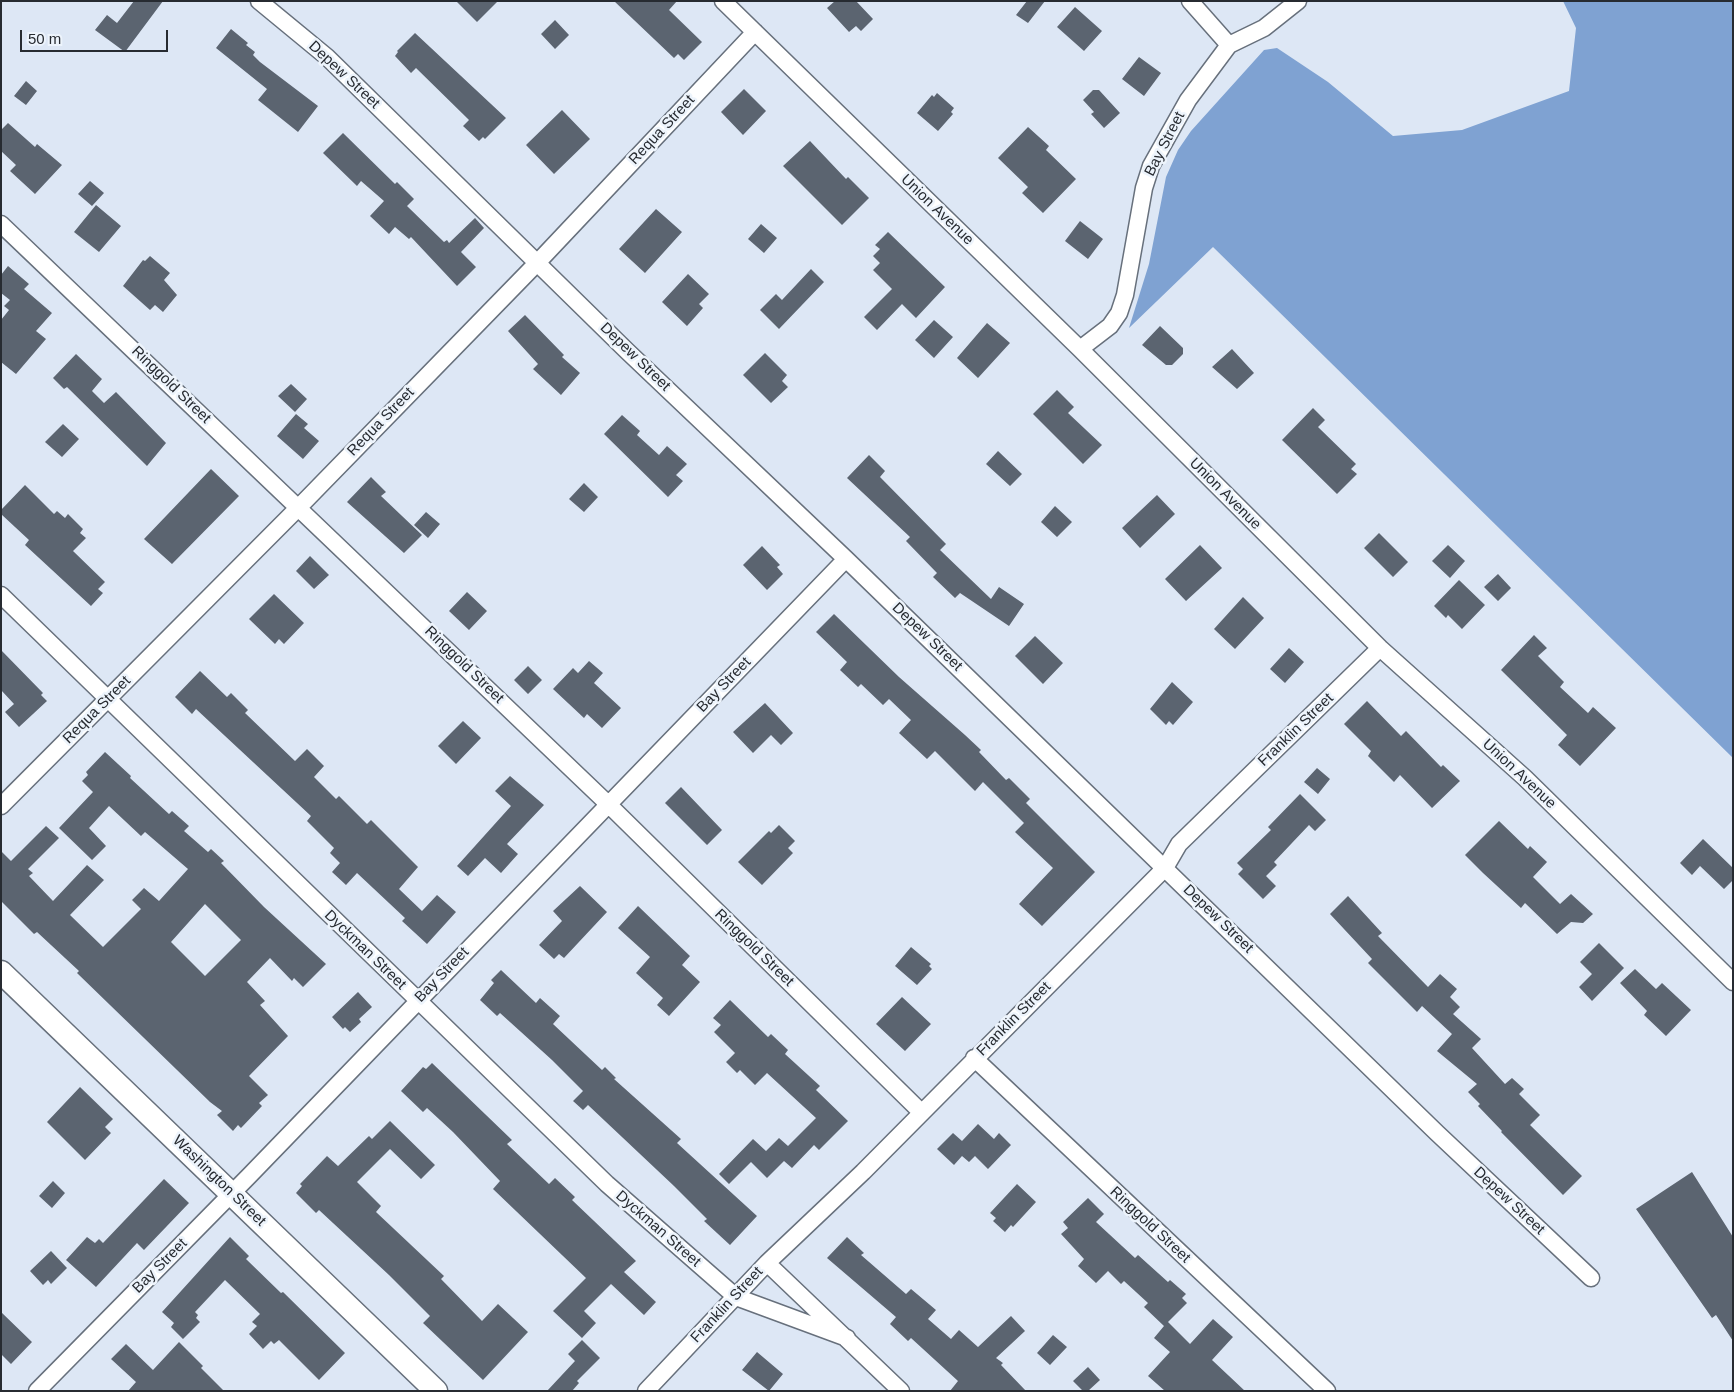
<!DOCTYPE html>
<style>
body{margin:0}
#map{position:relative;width:1734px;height:1392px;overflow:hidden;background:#dde7f5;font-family:Arial,sans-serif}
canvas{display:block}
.frame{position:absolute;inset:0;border:2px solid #272b31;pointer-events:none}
.scale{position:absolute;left:20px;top:30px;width:148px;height:22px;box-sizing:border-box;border:2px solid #272b31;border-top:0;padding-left:6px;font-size:15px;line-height:18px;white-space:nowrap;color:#272b31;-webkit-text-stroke:4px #edf4fc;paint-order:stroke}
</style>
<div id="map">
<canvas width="1734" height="1392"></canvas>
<div class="frame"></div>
<div class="scale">50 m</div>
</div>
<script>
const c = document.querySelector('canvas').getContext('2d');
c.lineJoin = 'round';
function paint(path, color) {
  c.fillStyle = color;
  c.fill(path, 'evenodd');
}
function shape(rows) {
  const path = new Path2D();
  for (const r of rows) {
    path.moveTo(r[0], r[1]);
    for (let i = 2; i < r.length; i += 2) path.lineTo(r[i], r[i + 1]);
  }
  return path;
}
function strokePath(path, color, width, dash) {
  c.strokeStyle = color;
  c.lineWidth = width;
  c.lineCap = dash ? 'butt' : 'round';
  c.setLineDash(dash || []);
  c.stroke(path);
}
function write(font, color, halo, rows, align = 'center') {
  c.font = font + ' Arial,sans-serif';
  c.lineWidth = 5;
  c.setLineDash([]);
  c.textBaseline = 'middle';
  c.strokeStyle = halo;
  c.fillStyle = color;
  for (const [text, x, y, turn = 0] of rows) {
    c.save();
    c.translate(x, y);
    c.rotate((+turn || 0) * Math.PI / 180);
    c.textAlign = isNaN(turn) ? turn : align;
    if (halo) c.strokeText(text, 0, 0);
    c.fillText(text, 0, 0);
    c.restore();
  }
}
const forest = shape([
 [1563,1,1733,1,1733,758,1213,247,1129,328,1149,264,1166,177,1178,150,1191,131,1264,50,1277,48,1328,82,1393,136,1462,130,1569,91,1576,28]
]);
const building = shape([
 [134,1,163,1,125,52,95,30,107,15,117,23],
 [456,1,498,1,477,22],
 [614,1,677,1,669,10,702,42,684,60,678,54,674,58],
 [835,1,856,1,873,19,861,31,856,26,849,32,827,8],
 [1027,1,1045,1,1028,23,1016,15],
 [1075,7,1102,31,1084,51,1057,27],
 [555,20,569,35,555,49,541,34],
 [231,29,248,43,246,45,255,52,253,55,260,62,318,106,298,132,258,100,267,89,216,48],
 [415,33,506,118,485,139,483,137,479,141,463,126,469,120,467,118,416,68,411,73,395,56,398,52,397,51],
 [1139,57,1161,73,1144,96,1122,79],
 [26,81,37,91,26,105,14,96],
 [744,89,766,111,743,135,721,112],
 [1093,90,1099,90,1120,113,1104,128,1091,114,1094,112,1083,100],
 [937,93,954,108,951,112,953,114,938,131,917,113,932,95,934,97],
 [562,110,590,139,554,174,526,145],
 [8,123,35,147,37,144,62,165,35,194,10,171,16,165,1,151,1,130],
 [1028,127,1049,146,1046,150,1076,179,1043,213,1022,193,1028,187,998,158],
 [343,133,395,184,397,182,414,199,407,206,444,242,447,240,449,243,475,218,484,228,461,252,476,267,457,286,411,237,409,239,395,227,389,234,370,216,384,201,361,181,357,186,323,153],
 [810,141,846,179,848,177,869,198,842,225,783,166],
 [90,181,104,193,92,206,78,194],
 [96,205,121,226,99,252,74,232],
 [656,209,682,232,645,273,619,249],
 [1080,221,1103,239,1088,259,1065,241],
 [761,224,777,238,764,253,748,239],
 [888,232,945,287,916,318,902,304,877,330,864,317,892,289,873,270,880,263,873,256,880,249,875,245],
 [150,256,170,273,164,280,177,295,163,312,155,305,150,310,123,286,143,260,145,261],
 [8,266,29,284,24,289,52,313,36,331,46,339,16,374,1,362,1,320,9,310,4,306,10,300,1,293,1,275],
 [811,269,824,282,779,329,760,310,776,294,782,300],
 [688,274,709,294,699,304,703,308,687,326,662,302],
 [525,315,564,355,562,357,580,373,561,395,533,369,538,364,508,331],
 [934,320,953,337,934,358,915,340],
 [987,323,1010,343,978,378,957,358],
 [1160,326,1183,348,1183,354,1172,365,1166,365,1142,345],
 [1232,349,1254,373,1237,389,1212,367],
 [765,353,787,375,782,381,788,387,771,403,743,375],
 [76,354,102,379,92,391,104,403,116,392,166,443,147,466,67,387,64,389,53,378],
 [291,384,307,399,295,412,278,396],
 [1057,390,1074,407,1068,413,1102,445,1083,464,1033,414],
 [1313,408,1325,420,1318,427,1356,464,1351,469,1357,474,1337,494,1282,440],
 [296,414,308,424,304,428,319,441,303,459,277,436],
 [622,415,640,431,637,435,659,455,667,446,687,464,676,475,683,481,668,497,604,434],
 [63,424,79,439,62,457,45,442],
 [998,451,1022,474,1010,486,986,464],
 [869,455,885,471,880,477,946,544,940,550,991,599,999,587,1024,604,1009,626,960,593,955,598,933,577,937,573,906,541,910,537,847,478],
 [211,469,239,496,172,564,144,539],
 [371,477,386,492,381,496,422,535,404,553,347,502],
 [584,483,598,497,584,512,569,499],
 [25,485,54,514,57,511,65,518,68,514,83,529,80,533,86,538,73,551,105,582,98,589,103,593,91,606,25,545,29,540,1,514,1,510],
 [1157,495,1175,514,1140,548,1122,528],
 [1055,506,1072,522,1057,537,1041,522],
 [426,512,440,524,428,538,414,525],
 [1379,533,1408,562,1393,577,1364,548],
 [1200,545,1222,568,1186,601,1165,579],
 [1448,545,1465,561,1450,578,1432,561],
 [762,546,780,565,777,567,783,574,767,590,743,565],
 [310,556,329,575,314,589,296,571],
 [1498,574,1511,588,1498,601,1484,587],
 [1459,580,1485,605,1462,629,1448,615,1446,618,1434,606],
 [467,592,487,611,469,630,449,611],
 [274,594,304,623,284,644,279,639,275,644,249,619],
 [1243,597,1264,618,1235,649,1214,629],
 [834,614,899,677,965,735,981,750,979,752,1006,780,1009,778,1030,799,1026,803,1095,872,1042,926,1019,904,1053,868,1015,832,1024,823,983,782,975,791,935,751,927,759,899,733,911,720,889,699,883,705,861,684,858,687,840,670,847,662,816,632],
 [1534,635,1547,648,1538,656,1564,682,1560,687,1588,713,1593,707,1616,728,1580,766,1558,745,1567,735,1501,670],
 [1035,636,1063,663,1043,684,1015,656],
 [1289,648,1304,662,1285,683,1270,669],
 [1,650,43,693,41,695,47,701,19,727,5,712,14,704,1,690],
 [589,661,603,673,594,683,621,708,602,728,587,714,584,718,553,689,573,668,578,673],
 [528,666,542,680,528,694,514,680],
 [200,671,227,697,231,693,248,710,245,713,295,761,307,749,324,766,314,777,336,799,339,796,367,824,371,820,418,867,399,889,422,911,437,895,456,912,427,944,402,921,405,918,357,873,346,885,332,872,340,863,330,853,334,848,307,821,311,816,196,709,192,714,175,697],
 [1172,682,1193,702,1173,725,1169,721,1166,725,1150,709],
 [1367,701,1401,736,1406,731,1441,767,1443,765,1460,781,1432,808,1400,775,1394,782,1368,756,1371,751,1344,724],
 [765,703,793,733,781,745,771,735,753,753,733,732],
 [463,721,481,738,456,764,438,746],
 [105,752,131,776,130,778,169,814,172,811,189,826,184,831,208,852,211,849,224,861,221,863,264,907,326,964,303,987,294,978,292,981,270,958,247,982,265,1001,260,1005,288,1036,249,1076,268,1095,259,1103,262,1106,241,1128,238,1125,233,1131,217,1115,222,1111,210,1102,77,973,79,971,37,932,34,934,1,901,1,851,11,861,46,826,59,838,28,869,33,873,29,876,53,901,87,865,104,880,70,915,103,947,141,909,132,900,144,888,159,901,188,869,145,832,141,836,109,806,89,828,106,846,92,860,59,828,93,792,82,781,88,775,86,772],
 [205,904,241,940,205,976,171,942],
 [1317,768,1330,779,1318,794,1304,782],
 [510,776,544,805,507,844,518,854,501,873,485,858,468,876,457,866,511,806,495,791],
 [681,787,722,830,707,845,665,803],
 [1300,794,1326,820,1315,831,1309,825,1274,862,1277,865,1266,876,1276,886,1263,899,1238,874,1243,869,1237,863,1271,830,1268,827],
 [1499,821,1528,849,1530,846,1547,862,1533,877,1560,904,1571,894,1593,914,1583,923,1571,922,1557,934,1525,903,1521,908,1483,873,1465,855],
 [779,825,795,841,788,848,793,853,762,885,738,862,769,831,771,833],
 [1703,839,1733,868,1733,880,1724,889,1700,866,1692,875,1680,863],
 [580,886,607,912,564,958,559,954,554,959,539,945,562,921,553,911],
 [1348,896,1382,933,1378,936,1428,987,1440,974,1457,989,1450,997,1460,1007,1453,1014,1481,1039,1472,1048,1505,1084,1512,1078,1524,1089,1519,1094,1540,1115,1530,1125,1582,1176,1563,1195,1501,1132,1502,1131,1478,1106,1480,1104,1468,1092,1477,1084,1437,1051,1452,1034,1422,1006,1417,1012,1368,963,1372,959,1330,914],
 [638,906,690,956,682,965,700,982,669,1016,657,1005,663,998,636,973,650,957,618,928],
 [1599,943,1624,968,1592,1001,1579,987,1592,974,1580,962],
 [911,947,931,964,929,966,932,969,917,985,895,966],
 [1635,969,1656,989,1662,983,1691,1010,1666,1036,1644,1015,1647,1011,1620,983],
 [501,970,536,1003,540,998,560,1016,553,1024,602,1070,605,1067,616,1078,614,1079,681,1139,677,1143,757,1216,730,1245,704,1221,707,1219,674,1186,588,1105,583,1110,573,1101,583,1091,552,1060,500,1013,497,1016,480,1000,494,983,491,980],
 [358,992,372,1007,359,1019,361,1022,350,1032,345,1027,343,1029,332,1017],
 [902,997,931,1024,905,1051,876,1024],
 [730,1000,768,1037,771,1034,788,1050,785,1054,820,1086,816,1090,848,1121,819,1150,814,1145,792,1168,784,1161,767,1178,751,1162,729,1184,719,1174,753,1139,766,1151,779,1138,788,1146,816,1118,767,1073,755,1085,740,1070,737,1073,726,1062,735,1053,714,1032,721,1025,713,1018],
 [432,1063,512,1140,507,1144,549,1184,555,1178,575,1197,572,1200,636,1261,624,1272,656,1302,644,1315,611,1284,584,1311,596,1323,582,1338,553,1311,586,1278,493,1189,500,1181,453,1132,427,1108,423,1112,401,1091,423,1067,426,1069],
 [80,1087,113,1119,105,1127,111,1133,85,1160,47,1122],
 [390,1121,435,1165,421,1179,390,1149,357,1182,381,1206,376,1212,444,1276,441,1279,482,1321,498,1304,528,1332,483,1380,423,1323,430,1316,389,1275,319,1210,316,1213,296,1193,302,1186,300,1184,327,1156,338,1166,369,1136,372,1139],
 [978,1124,994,1139,999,1133,1011,1145,988,1169,975,1156,969,1162,962,1156,954,1165,937,1149,953,1133,962,1141],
 [1692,1172,1733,1237,1733,1341,1716,1315,1712,1318,1636,1209],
 [164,1179,189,1203,144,1250,137,1243,96,1287,66,1260,87,1237,95,1243,99,1239,103,1243],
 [53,1181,65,1193,52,1208,39,1196],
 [1017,1184,1036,1202,1013,1227,1011,1225,1005,1232,993,1221,996,1218,990,1213],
 [1088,1198,1104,1214,1096,1222,1135,1258,1138,1255,1168,1282,1170,1280,1186,1294,1182,1298,1187,1303,1168,1322,1190,1344,1213,1319,1233,1337,1212,1360,1245,1391,1165,1391,1148,1376,1170,1352,1154,1338,1164,1326,1144,1307,1148,1303,1124,1281,1121,1284,1108,1271,1096,1283,1078,1266,1084,1259,1061,1234,1068,1228,1063,1222],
 [230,1237,249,1256,246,1259,281,1293,283,1292,345,1353,319,1380,279,1340,274,1344,271,1341,263,1349,249,1334,257,1326,252,1322,260,1314,225,1280,195,1312,198,1315,196,1318,200,1322,183,1339,171,1327,174,1323,162,1312],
 [847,1237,864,1253,861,1255,906,1294,911,1289,936,1310,928,1319,951,1339,959,1330,978,1347,1011,1316,1025,1331,996,1358,1003,1363,1001,1365,1026,1391,950,1391,958,1381,911,1338,908,1341,890,1324,896,1317,827,1258],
 [51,1251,67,1268,51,1284,48,1280,43,1285,30,1271],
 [1,1312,32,1342,11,1364,1,1354],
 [1053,1335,1067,1347,1050,1365,1037,1353],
 [582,1340,600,1358,577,1381,579,1383,572,1391,547,1391,575,1361,568,1354],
 [179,1342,203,1366,201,1368,224,1391,128,1391,136,1382,111,1359,126,1344,153,1370],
 [757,1352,783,1374,769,1391,742,1370],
 [1088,1367,1100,1380,1088,1391,1083,1391,1073,1381]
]);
const street = shape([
 [259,1,327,57,627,351,846,559,1437,1133,1591,1278],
 [723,1,1080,349,1380,648,1525,778,1733,982],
 [1190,1,1229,45],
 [1,224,608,804,921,1112],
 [1080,349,1110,326,1119,313,1125,295,1144,188,1151,166,1188,100,1229,45,1264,28,1298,1],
 [1,595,607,1184,736,1297,847,1338],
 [1,806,299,507,538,262,755,32],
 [974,1058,1327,1391],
 [767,1263,901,1391],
 [37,1391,249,1176,846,559],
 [646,1391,767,1263,863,1172,1165,868,1179,844,1380,648]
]);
const secondary = shape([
 [1,972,436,1391]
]);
const streetNames = [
 ["Depew Street",344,75,43],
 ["Requa Street",662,130,-47],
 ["Bay Street",1165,144,-63],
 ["Union Avenue",937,210,44],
 ["Depew Street",635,357,44],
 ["Ringgold Street",171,385,44],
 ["Requa Street",381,422,-46],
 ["Union Avenue",1225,494,45],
 ["Depew Street",927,637,44],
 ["Ringgold Street",464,665,44],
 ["Bay Street",724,685,-46],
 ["Requa Street",97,710,-45],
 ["Franklin Street",1296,730,-44],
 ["Union Avenue",1519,774,43],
 ["Depew Street",1218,919,44],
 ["Ringgold Street",754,948,44],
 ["Dyckman Street",365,950,44],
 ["Bay Street",442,975,-46],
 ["Franklin Street",1014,1019,-45],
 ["Washington Street",219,1181,44],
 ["Depew Street",1509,1201,43],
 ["Ringgold Street",1150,1225,43],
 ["Dyckman Street",658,1229,41],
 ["Bay Street",160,1266,-45],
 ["Franklin Street",727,1305,-47]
];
paint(forest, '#7fa2d2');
paint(building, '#5b6470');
strokePath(street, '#67707c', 19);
strokePath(secondary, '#67707c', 25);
strokePath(street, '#fff', 16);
strokePath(secondary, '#fff', 22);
write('15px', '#272b31', '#edf4fc', streetNames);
</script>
